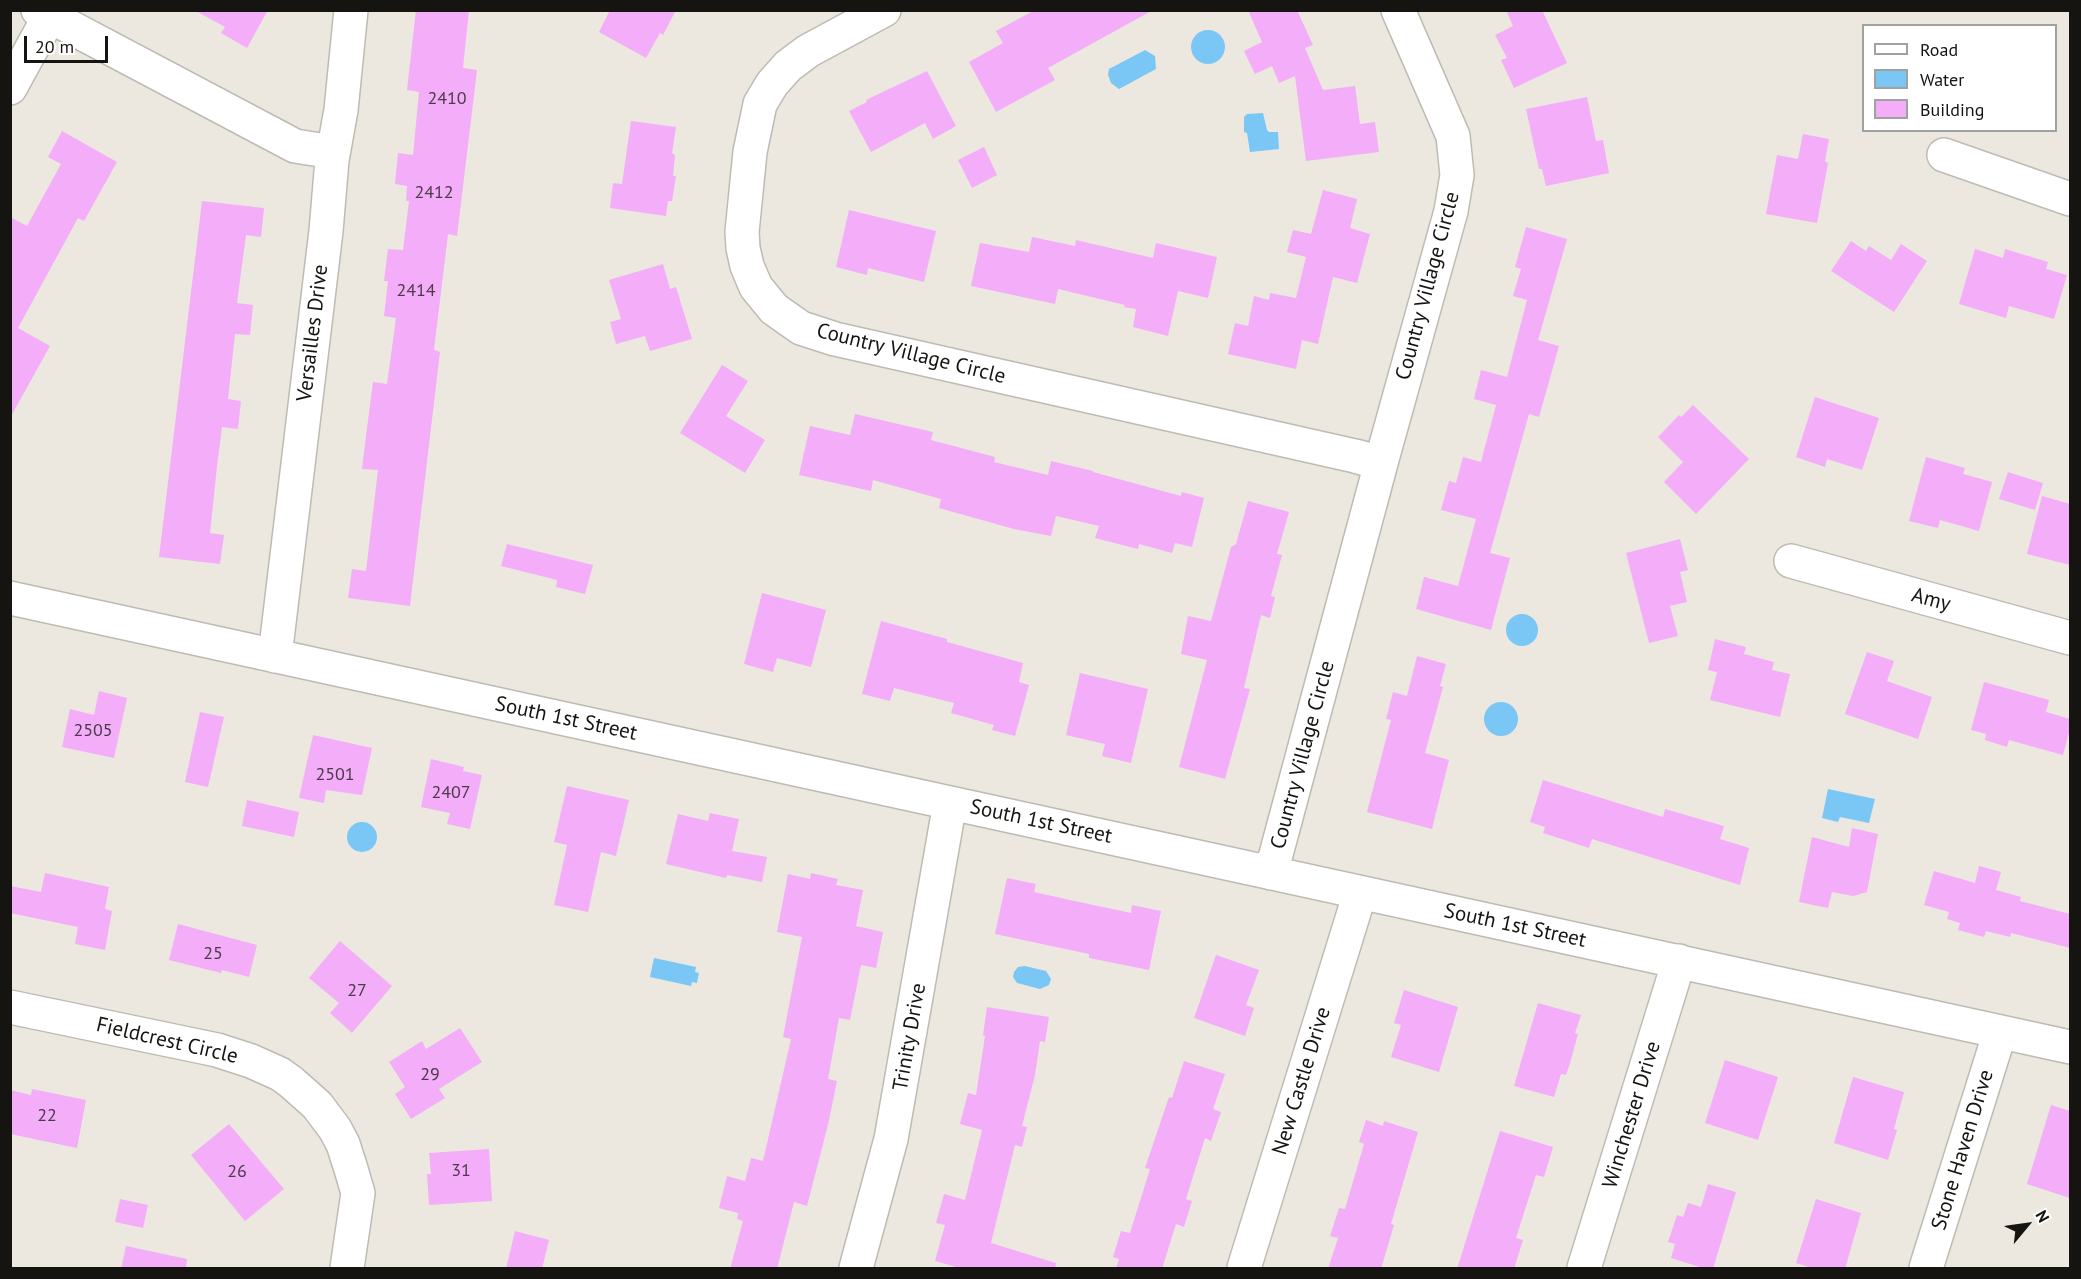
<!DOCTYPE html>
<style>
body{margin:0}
#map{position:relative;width:2081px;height:1279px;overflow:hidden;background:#ece8e0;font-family:"PT Sans",sans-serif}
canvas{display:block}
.frame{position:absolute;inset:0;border:12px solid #151411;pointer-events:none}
.legend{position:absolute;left:1862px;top:24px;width:195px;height:108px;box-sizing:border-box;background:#fff;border:2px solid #a1a1a0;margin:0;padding:8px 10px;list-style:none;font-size:18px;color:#151411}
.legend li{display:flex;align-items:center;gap:12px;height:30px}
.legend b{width:30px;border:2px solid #a1a1a0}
.north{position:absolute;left:1997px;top:1195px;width:60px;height:60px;-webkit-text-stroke:4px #fff;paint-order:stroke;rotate:61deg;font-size:16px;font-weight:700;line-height:24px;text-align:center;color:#151411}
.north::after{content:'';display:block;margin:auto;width:21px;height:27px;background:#151411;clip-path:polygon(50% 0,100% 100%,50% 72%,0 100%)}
.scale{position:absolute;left:24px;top:36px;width:84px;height:27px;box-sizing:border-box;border:3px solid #151411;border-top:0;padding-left:8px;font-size:18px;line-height:21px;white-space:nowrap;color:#151411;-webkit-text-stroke:4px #fff;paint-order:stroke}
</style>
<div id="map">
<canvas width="2081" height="1279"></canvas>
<div class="frame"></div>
<ul class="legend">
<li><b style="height:8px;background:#fff"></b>Road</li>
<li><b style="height:16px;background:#7ac7f5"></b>Water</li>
<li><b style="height:16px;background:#f3adf9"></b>Building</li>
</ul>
<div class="north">N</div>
<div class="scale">20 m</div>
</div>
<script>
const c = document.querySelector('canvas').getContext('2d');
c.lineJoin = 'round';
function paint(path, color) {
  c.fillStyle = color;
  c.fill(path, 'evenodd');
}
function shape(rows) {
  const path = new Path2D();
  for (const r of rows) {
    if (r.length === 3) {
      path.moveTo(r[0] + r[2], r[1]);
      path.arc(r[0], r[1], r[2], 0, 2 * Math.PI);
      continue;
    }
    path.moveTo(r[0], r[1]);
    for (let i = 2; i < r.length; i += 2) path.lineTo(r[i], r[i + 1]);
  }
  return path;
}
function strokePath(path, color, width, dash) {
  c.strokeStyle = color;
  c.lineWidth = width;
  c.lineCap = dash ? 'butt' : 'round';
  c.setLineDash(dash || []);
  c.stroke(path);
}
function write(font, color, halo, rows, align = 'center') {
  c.font = font + ' "PT Sans",sans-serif';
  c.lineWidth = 5;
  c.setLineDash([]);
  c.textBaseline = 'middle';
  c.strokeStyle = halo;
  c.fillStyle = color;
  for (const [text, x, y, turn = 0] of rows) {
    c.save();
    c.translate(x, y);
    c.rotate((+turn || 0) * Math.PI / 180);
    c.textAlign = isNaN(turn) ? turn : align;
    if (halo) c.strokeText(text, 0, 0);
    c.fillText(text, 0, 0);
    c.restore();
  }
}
const water = shape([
 [1208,47,17],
 [1145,50,1155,56,1156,69,1119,89,1111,83,1108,75,1109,69],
 [1263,113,1267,130,1269,132,1278,132,1279,149,1250,152,1247,133,1244,132,1244,117,1247,114],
 [1522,630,16],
 [1501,719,17],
 [1828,789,1875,799,1869,823,1840,817,1838,822,1822,818],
 [362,837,15],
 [654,958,696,967,695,972,699,973,697,983,692,982,691,986,650,977],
 [1025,966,1046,971,1051,979,1049,985,1040,989,1017,983,1013,977,1014,972,1018,967]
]);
const building = shape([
 [194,10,268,10,247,48,221,33,225,27],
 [416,10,469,10,463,68,477,70,457,236,448,234,434,350,440,352,410,606,348,598,352,569,366,571,378,470,362,469,366,436,373,382,387,384,396,318,384,316,388,281,384,281,388,249,403,250,409,201,406,201,407,186,395,184,398,153,413,155,419,92,407,90],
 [610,10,676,10,663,35,660,33,646,58,599,32],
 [1035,10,1153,10,1048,68,1055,80,996,112,969,62,1003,43,996,31],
 [1248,10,1297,10,1313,45,1305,48,1323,90,1355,86,1360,124,1375,122,1379,152,1306,161,1295,76,1279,83,1272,66,1255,74,1244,51,1262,42],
 [1506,10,1542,10,1567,63,1514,88,1501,60,1507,58,1495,35,1513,26],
 [927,71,956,126,933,139,925,123,871,152,849,111,867,102,866,100],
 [1587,97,1596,141,1603,140,1609,173,1546,186,1542,169,1539,169,1526,109],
 [631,121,676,127,672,153,675,155,673,176,676,176,672,201,668,201,666,216,610,208,613,183,622,184],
 [62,131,117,162,84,221,78,218,18,328,50,346,10,418,10,217,27,226,61,164,48,157],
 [1803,134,1829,139,1825,161,1828,163,1817,223,1766,214,1777,155,1798,159],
 [984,147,997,175,972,188,958,160],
 [1323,190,1357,199,1350,228,1370,234,1357,283,1333,277,1318,344,1302,340,1296,369,1228,354,1235,323,1248,326,1254,296,1269,300,1270,293,1296,298,1306,257,1287,252,1293,230,1311,234],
 [202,201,264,208,261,237,246,235,237,303,253,305,250,335,235,334,228,399,241,401,238,429,222,427,217,466,210,533,224,535,220,564,159,557],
 [849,210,936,231,924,282,868,268,867,275,836,267],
 [1526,227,1567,239,1538,340,1559,346,1539,417,1529,414,1490,553,1510,558,1491,630,1416,609,1424,577,1458,586,1476,519,1441,510,1449,481,1456,483,1463,457,1481,462,1496,405,1474,399,1481,370,1507,377,1527,300,1513,296,1521,269,1515,267],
 [1032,237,1075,246,1076,240,1153,258,1156,243,1217,257,1208,298,1178,291,1168,336,1133,327,1136,309,1124,307,1125,305,1058,289,1055,304,971,286,980,243,1029,252],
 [1851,241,1866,251,1869,246,1891,260,1901,244,1927,261,1894,312,1831,271],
 [1975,249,2003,258,2005,249,2048,262,2046,269,2067,275,2054,319,2009,306,2006,318,1959,304],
 [663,264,670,289,676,287,692,339,650,351,645,336,616,344,610,322,621,319,609,280],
 [722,365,748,381,726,416,765,440,745,473,680,433],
 [1815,397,1879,418,1862,470,1827,459,1825,467,1796,457],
 [1693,405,1749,459,1696,514,1664,482,1683,462,1658,437,1679,415,1681,417],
 [855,414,933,432,931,440,995,457,994,462,1048,475,1051,461,1093,471,1093,472,1181,496,1182,492,1204,498,1192,547,1175,543,1172,553,1139,544,1138,549,1095,538,1099,526,1056,516,1051,536,1014,529,939,508,941,499,873,480,871,491,799,475,810,426,850,435],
 [1926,457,1965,468,1963,474,1992,482,1979,531,1940,520,1938,528,1909,521],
 [2008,472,2043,483,2035,510,1999,499],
 [2042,496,2070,504,2070,565,2027,554],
 [1248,501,1289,512,1277,554,1282,555,1271,596,1275,597,1270,618,1261,615,1244,688,1250,689,1225,779,1179,767,1207,660,1181,654,1188,616,1211,621,1231,547,1236,544],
 [1680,539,1688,570,1680,572,1687,602,1670,606,1678,636,1649,643,1626,553],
 [507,544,593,565,585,594,556,587,557,580,501,566],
 [762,593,826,610,811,667,777,658,773,672,744,664],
 [881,621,947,639,947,642,1023,663,1019,682,1029,685,1015,736,992,730,994,725,951,713,954,703,894,688,890,701,862,694],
 [1715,639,1746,647,1744,654,1774,662,1772,670,1790,674,1780,717,1710,700,1717,672,1708,670],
 [1867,652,1894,661,1887,681,1932,697,1918,739,1845,714],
 [1417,656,1446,664,1440,686,1443,687,1425,753,1449,760,1432,829,1367,812,1391,720,1386,719,1393,692,1407,696],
 [1080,673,1148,689,1131,763,1102,756,1105,744,1066,735],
 [1984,682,2049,700,2046,712,2070,719,2070,729,2063,755,2009,740,2007,747,1985,740,1986,734,1971,730],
 [99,691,127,698,114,758,62,747,70,709,94,715],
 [200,712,224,717,208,787,185,782],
 [313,735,372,748,362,795,326,790,324,803,299,798],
 [431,759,464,767,463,771,482,775,470,829,447,824,450,813,421,807],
 [1543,780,1663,817,1665,809,1724,826,1720,839,1749,848,1740,885,1592,839,1589,848,1543,833,1545,827,1530,822],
 [567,786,629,800,616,856,601,852,588,912,554,905,567,845,554,842],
 [247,800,299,812,294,837,242,826],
 [710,813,739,819,732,851,767,857,762,882,727,875,726,878,666,864,678,814,708,821],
 [1852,828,1878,834,1867,892,1853,896,1832,892,1828,908,1799,902,1812,837,1849,847],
 [1979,866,2001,872,1996,890,2021,897,2020,901,2070,914,2070,948,2011,933,2010,937,1986,931,1984,937,1958,930,1960,923,1947,919,1949,912,1924,905,1934,871,1975,883],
 [45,873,109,887,105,909,112,911,105,950,75,944,78,927,10,913,10,886,41,892],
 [811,873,838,879,836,885,863,890,856,926,883,932,876,968,861,965,850,1020,839,1018,828,1079,837,1081,828,1125,807,1206,794,1202,777,1269,730,1269,743,1221,737,1219,738,1213,719,1208,727,1176,745,1181,751,1158,763,1161,791,1039,783,1037,802,937,777,932,788,874,810,879],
 [1007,878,1036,884,1034,892,1070,900,1131,913,1132,905,1161,911,1149,970,1089,958,1089,954,995,934],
 [178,924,257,945,249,977,222,970,221,973,169,960],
 [340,941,392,986,352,1033,330,1013,339,1003,309,978],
 [1216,955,1259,970,1246,1005,1254,1008,1245,1036,1194,1018],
 [1404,990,1458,1007,1439,1072,1391,1057,1401,1025,1394,1023],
 [1538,1003,1581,1015,1575,1033,1578,1034,1570,1063,1566,1075,1561,1074,1554,1097,1514,1086],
 [987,1007,1049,1017,1045,1042,1040,1041,1035,1075,1022,1126,1027,1127,1022,1147,1015,1145,991,1243,1056,1263,1055,1269,963,1269,935,1261,945,1225,936,1223,944,1194,965,1200,982,1130,960,1124,968,1093,976,1095,985,1036,983,1035],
 [460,1028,482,1062,439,1089,445,1098,411,1119,395,1094,405,1087,389,1062,422,1041,426,1049],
 [1725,1060,1778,1077,1758,1140,1705,1123],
 [1184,1061,1225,1074,1213,1109,1221,1112,1211,1141,1205,1138,1186,1199,1192,1201,1184,1227,1176,1224,1162,1269,1116,1269,1119,1259,1113,1257,1121,1231,1130,1233,1150,1169,1145,1168,1169,1097,1172,1098],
 [1853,1077,1904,1092,1894,1129,1897,1130,1888,1160,1834,1143],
 [32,1089,86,1100,77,1148,10,1134,10,1090,31,1095],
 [2051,1105,2070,1111,2070,1198,2027,1184],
 [1366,1120,1383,1126,1384,1121,1418,1132,1391,1224,1394,1225,1381,1269,1328,1269,1338,1238,1330,1236,1339,1208,1345,1209,1364,1144,1359,1142],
 [229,1124,284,1189,245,1221,191,1155],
 [1500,1131,1553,1147,1544,1177,1536,1175,1516,1238,1523,1240,1514,1269,1457,1269],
 [489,1149,492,1201,429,1205,427,1174,431,1174,429,1153],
 [1708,1184,1736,1192,1713,1269,1706,1269,1671,1258,1675,1244,1668,1242,1677,1215,1683,1217,1688,1203,1701,1207],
 [120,1199,148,1205,143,1228,115,1222],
 [1816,1199,1861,1213,1845,1269,1815,1269,1796,1263],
 [515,1231,549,1240,542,1269,506,1269],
 [126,1246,187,1259,186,1269,121,1269]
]);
const minor = shape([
 [38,10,295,146,333,152],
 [884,10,808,51,788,66,772,84,760,104,750,152,742,232,743,248,747,266,756,287,774,309,801,328,835,339,1355,456,1381,463],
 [10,88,49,17],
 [1944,155,2070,199],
 [1791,561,2070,638],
 [10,598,2070,1047],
 [275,656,326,231,332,160,341,110,351,10],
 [1271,873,1381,463,1451,211,1457,175,1453,136,1398,10],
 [10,1007,217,1050,251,1061,280,1074,291,1082,317,1105,335,1129,343,1144,351,1169,358,1193,347,1268],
 [856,1268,891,1139,950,803],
 [1244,1268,1360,893],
 [1584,1268,1679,961],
 [1926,1268,2000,1032]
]);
const numberNames = [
 ["2410",447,99],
 ["2412",434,193],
 ["2414",416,291],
 ["2505",93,731],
 ["2501",335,775],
 ["2407",451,793],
 ["25",213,954],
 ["27",357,991],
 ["29",430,1075],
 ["22",47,1116],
 ["31",461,1171],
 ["26",237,1172]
];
const streetNames = [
 ["Country Village Circle",1428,286,-75],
 ["Versailles Drive",313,333,-83],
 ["Country Village Circle",911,354,14],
 ["Amy",1931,600,15],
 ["South 1st Street",566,719,12],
 ["Country Village Circle",1303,755,-75],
 ["South 1st Street",1041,822,12],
 ["South 1st Street",1515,926,12],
 ["Trinity Drive",910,1037,-80],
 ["Fieldcrest Circle",167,1041,13],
 ["New Castle Drive",1302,1081,-73],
 ["Winchester Drive",1632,1115,-73],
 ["Stone Haven Drive",1963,1150,-73]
];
paint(water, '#7ac7f5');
paint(building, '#f3adf9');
strokePath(minor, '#bebbb3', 36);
strokePath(minor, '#fff', 33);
write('18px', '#4c3a4b', null, numberNames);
write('21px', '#151411', '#fff', streetNames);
</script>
